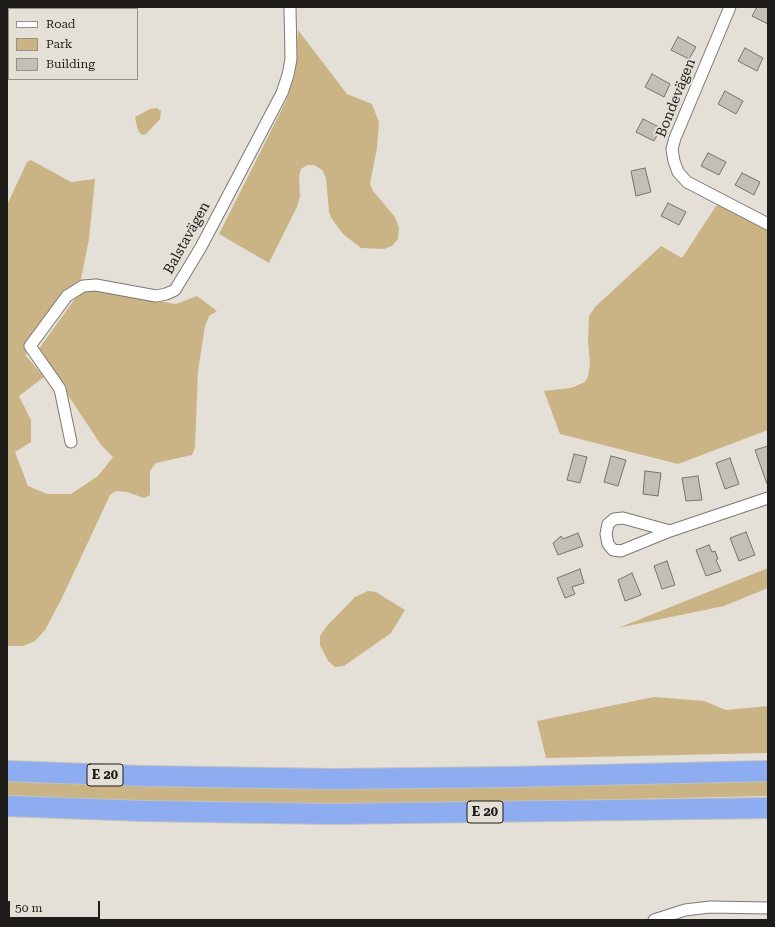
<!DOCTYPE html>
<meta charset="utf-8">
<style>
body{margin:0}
#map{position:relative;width:775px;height:927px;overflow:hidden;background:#e5e0d7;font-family:"Roboto Serif",serif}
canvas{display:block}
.frame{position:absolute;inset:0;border:8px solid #1d1c19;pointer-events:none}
.legend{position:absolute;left:8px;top:8px;width:130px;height:72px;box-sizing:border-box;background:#e5e0d7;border:1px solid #95928b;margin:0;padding:5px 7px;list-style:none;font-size:12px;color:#1d1c19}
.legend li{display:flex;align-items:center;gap:8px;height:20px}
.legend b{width:20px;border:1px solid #95928b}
.scale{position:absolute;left:8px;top:901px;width:92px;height:18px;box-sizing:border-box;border:2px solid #1d1c19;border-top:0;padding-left:5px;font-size:12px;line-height:14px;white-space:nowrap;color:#1d1c19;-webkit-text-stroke:3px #e5e0d7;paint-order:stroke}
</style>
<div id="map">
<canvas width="775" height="927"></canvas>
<div class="frame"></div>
<ul class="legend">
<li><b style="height:5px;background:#fff"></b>Road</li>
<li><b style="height:11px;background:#cab486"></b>Park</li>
<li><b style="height:11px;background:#c3bfb6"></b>Building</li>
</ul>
<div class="scale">50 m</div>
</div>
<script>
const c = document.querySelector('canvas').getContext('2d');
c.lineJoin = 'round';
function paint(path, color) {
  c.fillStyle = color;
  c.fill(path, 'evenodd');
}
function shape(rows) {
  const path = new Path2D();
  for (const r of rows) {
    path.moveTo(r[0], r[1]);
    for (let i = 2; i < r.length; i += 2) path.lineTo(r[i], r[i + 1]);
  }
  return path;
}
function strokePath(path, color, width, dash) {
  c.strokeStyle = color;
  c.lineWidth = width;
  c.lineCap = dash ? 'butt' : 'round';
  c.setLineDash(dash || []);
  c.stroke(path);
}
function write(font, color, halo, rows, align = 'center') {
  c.font = font + ' "Roboto Serif",serif';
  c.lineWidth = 4;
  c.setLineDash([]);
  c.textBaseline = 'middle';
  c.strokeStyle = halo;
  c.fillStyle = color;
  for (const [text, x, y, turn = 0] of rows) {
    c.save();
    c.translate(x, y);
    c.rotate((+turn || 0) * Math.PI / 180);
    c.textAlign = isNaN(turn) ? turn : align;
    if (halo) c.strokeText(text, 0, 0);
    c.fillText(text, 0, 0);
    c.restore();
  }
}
const green = shape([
 [298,30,347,94,372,104,379,122,377,148,370,184,373,191,395,217,399,228,398,239,392,246,384,249,361,248,343,234,332,219,329,212,326,178,322,170,314,165,307,165,301,169,299,176,300,196,297,207,269,263,219,234,286,101,295,74],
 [157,108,161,111,160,119,146,134,142,135,138,131,135,117,150,109],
 [31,160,71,182,95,179,89,239,81,279,28,345,26,356,44,377,19,396,31,420,31,442,15,452,28,486,47,494,71,494,98,476,113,457,101,445,38,350,79,293,95,290,176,304,197,296,217,311,209,316,205,326,198,371,195,447,192,455,156,463,150,471,150,495,144,498,127,492,116,491,110,495,62,598,45,630,35,641,23,646,7,646,7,205,27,162],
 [719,205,768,230,768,430,678,464,560,434,544,391,571,388,585,382,588,376,590,364,588,341,589,316,595,307,661,246,682,258,716,206],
 [768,568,768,588,724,606,618,628],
 [368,591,376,592,405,610,391,633,344,666,335,667,328,661,320,645,320,636,326,627,355,597],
 [654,697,704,701,726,710,768,706,768,753,546,758,537,721],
 [7,779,768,780,768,796,399,804,142,802,7,795]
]);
const building = shape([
 [757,7,768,7,768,24,752,16,757,7],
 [678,37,696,47,689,59,671,50,678,37],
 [745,48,763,58,757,71,738,61,745,48],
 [652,74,670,84,664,97,645,87,652,74],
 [725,91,743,101,736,114,718,104,725,91],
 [643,119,661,128,654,141,636,132,643,119],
 [708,153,726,162,719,175,701,166,708,153],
 [645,168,651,192,636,196,631,171,645,168],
 [742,173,760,182,754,195,735,185,742,173],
 [668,203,686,212,679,225,661,216,668,203],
 [768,446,768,483,767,484,755,450,768,446],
 [574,454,587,457,580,483,567,480,574,454],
 [611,456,626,460,618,486,604,482,611,456],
 [730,458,739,484,725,489,716,463,730,458],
 [645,471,661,473,658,496,643,494,645,471],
 [698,476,702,500,686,501,682,478,698,476],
 [746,532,755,555,739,561,730,538,746,532],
 [578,533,583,546,558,555,553,543,561,536,563,539,578,533],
 [709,545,712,552,715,551,718,559,716,560,721,571,706,576,696,550,709,545],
 [667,561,675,585,662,589,654,566,667,561],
 [580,569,584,583,572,587,575,594,565,598,557,578,580,569],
 [632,573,641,595,625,601,618,580,632,573]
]);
const street = shape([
 [730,7,675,138,672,149,674,161,678,172,687,182,768,224],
 [71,442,60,389,30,346,67,296,83,286,96,285,156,296,166,294,175,290,201,247,282,93,288,75,291,59,290,7],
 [670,531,623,518,614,519,608,524,606,534,608,544,613,550,621,551,670,531,768,498],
 [654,920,685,910,710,907,768,908]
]);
const highway = shape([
 [7,771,143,776,333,779,509,777,768,771],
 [7,806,144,811,333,814,768,808]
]);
const shields = [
 [105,775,36],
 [485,812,36]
];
const shieldNames = [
 ["E 20",105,775],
 ["E 20",485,812]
];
const streetNames = [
 ["Bondevägen",676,98,-68],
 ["Balstavägen",187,238,-61]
];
paint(green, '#cab486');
paint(building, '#c3bfb6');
strokePath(building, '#77736c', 1);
strokePath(street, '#7d7971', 13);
strokePath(highway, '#c0bfbf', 22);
strokePath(street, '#fff', 11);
strokePath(highway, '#8eacf0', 20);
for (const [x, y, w] of shields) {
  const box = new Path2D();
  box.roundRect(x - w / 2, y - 11, w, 22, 3);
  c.fillStyle = '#e5e0d7';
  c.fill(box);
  strokePath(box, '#1d1c19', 1);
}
write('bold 13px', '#1d1c19', null, shieldNames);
write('14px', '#1d1c19', '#e5e0d7', streetNames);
</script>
